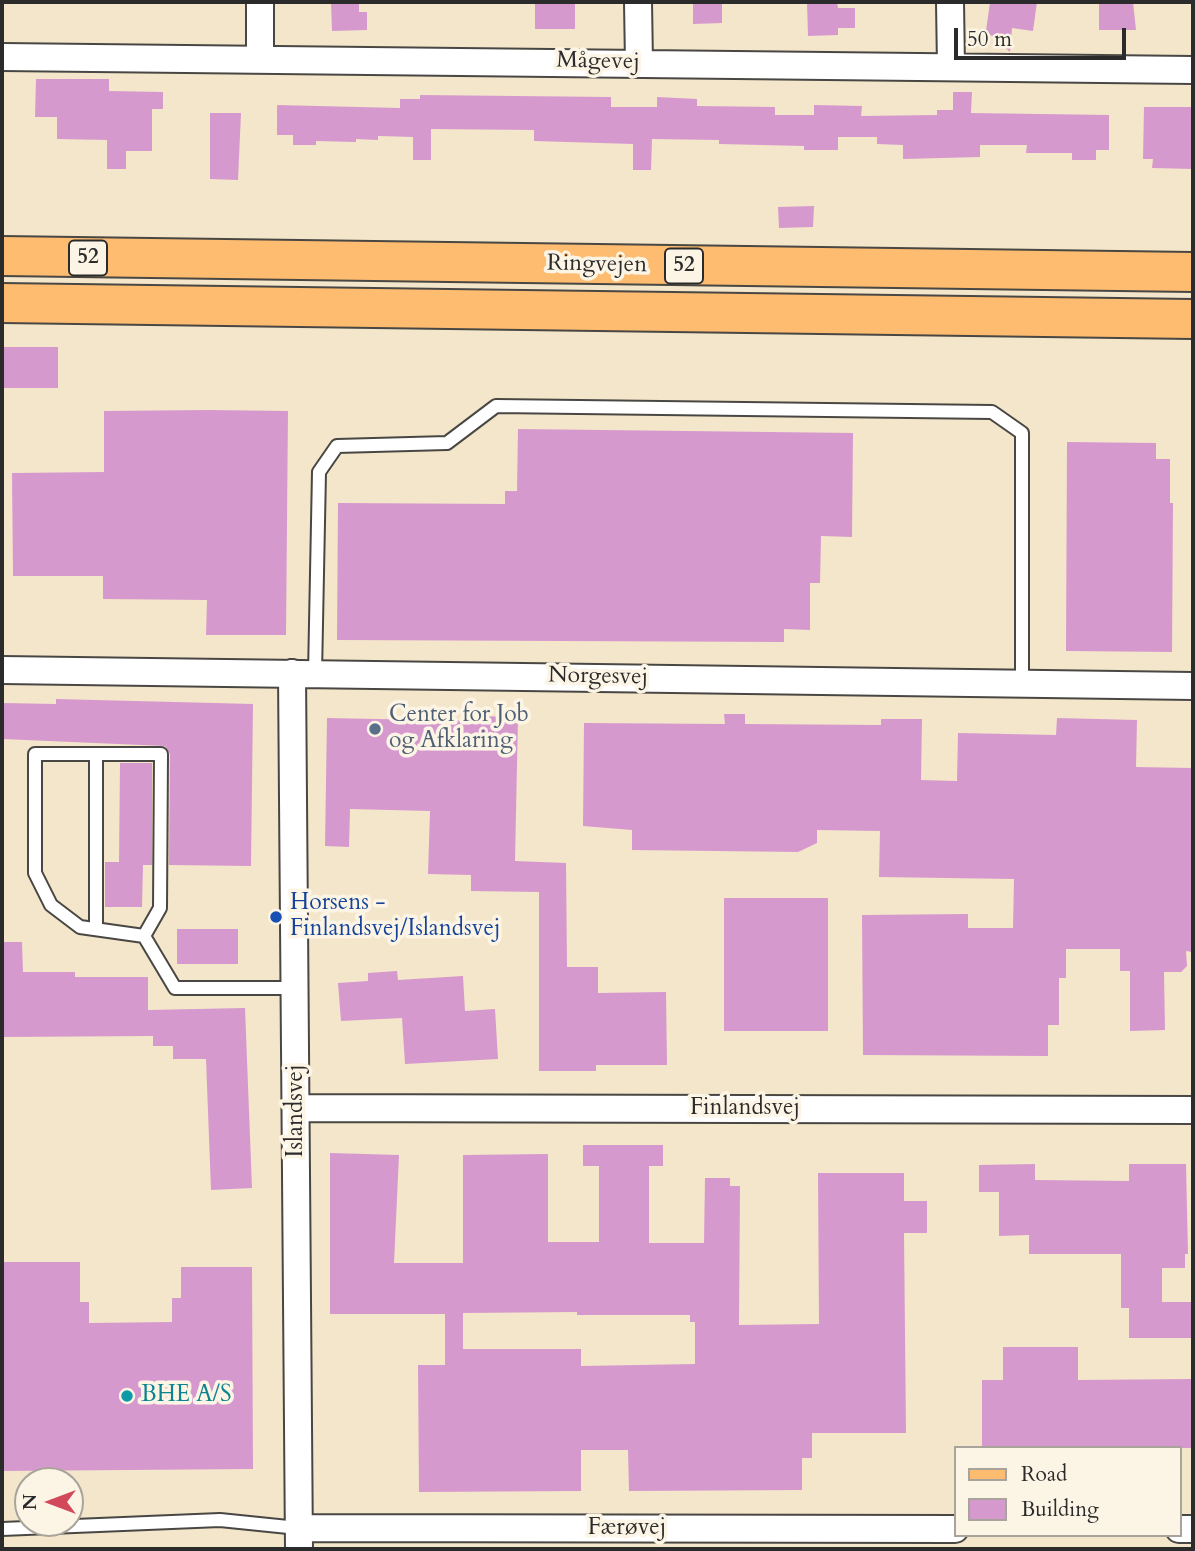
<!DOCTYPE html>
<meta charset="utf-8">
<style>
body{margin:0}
#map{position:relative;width:1195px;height:1551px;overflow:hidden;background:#f4e6ca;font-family:Cardo,serif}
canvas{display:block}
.frame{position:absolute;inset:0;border:4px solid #2b2b2b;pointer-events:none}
.legend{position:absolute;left:954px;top:1446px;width:228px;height:91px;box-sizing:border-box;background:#fcf5e5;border:2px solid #a8a49b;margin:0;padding:9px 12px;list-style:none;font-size:21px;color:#2b2b2b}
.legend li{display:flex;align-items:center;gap:14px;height:35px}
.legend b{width:35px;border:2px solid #a8a49b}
.north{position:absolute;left:14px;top:1467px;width:70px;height:70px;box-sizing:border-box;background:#fcf5e5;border:2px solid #a8a49b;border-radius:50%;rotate:270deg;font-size:19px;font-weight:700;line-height:28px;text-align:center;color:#2b2b2b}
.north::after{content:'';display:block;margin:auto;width:24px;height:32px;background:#d1495b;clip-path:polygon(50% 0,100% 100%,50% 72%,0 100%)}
.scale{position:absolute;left:954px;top:28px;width:172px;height:32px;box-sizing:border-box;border:4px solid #2b2b2b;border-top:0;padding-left:9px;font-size:21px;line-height:24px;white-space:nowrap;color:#2b2b2b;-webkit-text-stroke:5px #fcf5e5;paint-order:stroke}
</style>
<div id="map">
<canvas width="1195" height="1551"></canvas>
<div class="frame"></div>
<ul class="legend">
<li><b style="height:9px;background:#fdbc70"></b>Road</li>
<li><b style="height:19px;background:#d699ce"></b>Building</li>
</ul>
<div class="north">N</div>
<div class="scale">50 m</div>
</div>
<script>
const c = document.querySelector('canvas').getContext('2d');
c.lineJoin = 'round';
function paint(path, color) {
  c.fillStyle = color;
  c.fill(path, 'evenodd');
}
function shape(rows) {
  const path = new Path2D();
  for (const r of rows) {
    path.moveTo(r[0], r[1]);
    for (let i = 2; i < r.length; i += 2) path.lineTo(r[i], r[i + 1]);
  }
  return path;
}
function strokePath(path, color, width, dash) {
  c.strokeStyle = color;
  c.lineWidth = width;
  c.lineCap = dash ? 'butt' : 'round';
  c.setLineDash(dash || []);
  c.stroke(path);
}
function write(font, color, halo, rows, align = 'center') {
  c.font = font + ' Cardo,serif';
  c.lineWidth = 7;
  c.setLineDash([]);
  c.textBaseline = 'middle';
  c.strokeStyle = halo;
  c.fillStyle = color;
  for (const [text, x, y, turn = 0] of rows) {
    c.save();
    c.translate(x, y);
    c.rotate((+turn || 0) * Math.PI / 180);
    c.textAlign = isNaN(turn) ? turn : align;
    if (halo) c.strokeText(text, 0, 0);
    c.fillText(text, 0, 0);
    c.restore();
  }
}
const building = shape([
 [331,2,359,2,359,12,367,12,367,30,332,31],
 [535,2,575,2,575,29,535,29],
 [693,2,722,2,722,23,693,24],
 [807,2,837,2,838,8,855,8,855,28,838,28,838,35,808,36],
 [990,2,1037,2,1033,31,1012,28,1010,52,986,31],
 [1099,2,1133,2,1136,30,1099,30],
 [36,79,109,79,109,91,163,92,163,109,152,109,152,151,126,151,126,169,107,169,107,140,57,139,57,117,35,117],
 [953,92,972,92,971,113,1109,115,1109,150,1096,150,1096,160,1072,160,1072,153,1026,153,1027,145,980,145,980,157,903,159,903,145,877,144,877,137,838,137,838,150,804,150,804,146,719,144,719,140,652,139,651,170,633,170,633,144,534,141,534,130,431,129,431,160,413,160,413,137,378,136,378,140,356,139,356,142,316,141,316,145,293,145,293,135,277,135,277,105,400,108,400,99,420,99,420,95,611,97,611,107,657,107,657,97,697,99,697,106,775,107,775,115,814,115,814,105,862,106,861,116,937,115,937,110,953,110],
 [1144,107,1193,107,1193,169,1152,168,1153,159,1143,159],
 [210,113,241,113,238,180,210,179],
 [814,206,813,227,779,228,778,207],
 [2,347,58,347,58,388,2,388],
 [209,410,288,411,286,635,206,635,207,600,103,599,103,576,13,576,12,473,104,472,104,411],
 [518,429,853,433,852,537,821,536,820,583,810,583,810,630,784,629,784,642,337,640,338,503,505,504,505,491,517,491],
 [1067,442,1156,443,1156,459,1170,459,1170,503,1173,503,1172,652,1066,651],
 [56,699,253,704,251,866,169,865,170,754,165,746,2,739,2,703,56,704],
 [724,714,745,714,745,724,881,725,881,719,922,719,921,780,957,781,958,733,1056,735,1057,718,1137,720,1136,767,1193,768,1192,952,1186,951,1187,966,1181,972,1164,972,1165,1030,1130,1031,1130,971,1120,971,1120,949,1066,949,1066,978,1059,978,1059,1025,1048,1025,1048,1056,863,1055,862,915,968,914,968,928,1013,928,1014,879,879,877,880,831,817,830,817,843,798,852,632,850,632,830,583,826,584,723,725,724],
 [475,716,518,717,515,861,566,863,567,967,598,967,598,993,666,992,667,1065,596,1065,596,1071,539,1071,539,892,471,891,471,875,428,874,430,811,350,809,349,847,325,846,327,718,475,721],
 [120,763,152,763,152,865,143,865,142,907,105,907,105,862,119,862],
 [724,898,828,898,828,1031,724,1031],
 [177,929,238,929,238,964,177,964],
 [2,942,22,942,23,972,75,972,75,977,148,977,148,1010,245,1008,252,1188,211,1190,206,1059,173,1059,173,1046,153,1046,153,1036,2,1037],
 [397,971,398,980,463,976,465,1011,495,1009,498,1059,405,1064,402,1018,341,1021,338,983,368,981,368,973],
 [583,1145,663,1145,663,1166,649,1166,649,1243,704,1243,705,1178,730,1178,730,1186,740,1186,739,1325,819,1324,818,1173,904,1173,904,1201,927,1201,927,1233,904,1233,906,1433,812,1433,812,1458,802,1458,802,1490,629,1491,628,1450,581,1450,581,1491,419,1492,418,1365,445,1365,445,1314,330,1314,330,1153,399,1155,394,1263,463,1263,463,1155,548,1154,548,1242,599,1242,599,1166,583,1166],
 [577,1312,577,1315,690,1315,690,1322,695,1322,695,1364,581,1366,581,1349,463,1349,463,1313],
 [1035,1164,1035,1180,1129,1181,1129,1164,1186,1164,1188,1254,1185,1254,1185,1268,1162,1268,1162,1302,1193,1302,1193,1338,1129,1338,1129,1308,1121,1308,1121,1254,1029,1254,1029,1235,999,1236,999,1192,979,1192,979,1165],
 [2,1262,80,1262,80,1302,89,1302,89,1323,172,1322,172,1298,181,1298,181,1267,252,1267,253,1469,2,1471],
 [1003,1347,1078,1347,1078,1380,1193,1379,1193,1448,982,1448,982,1380,1003,1380]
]);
const lane = shape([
 [315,674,319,472,337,446,447,443,496,406,992,412,1022,433,1022,683],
 [96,929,96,754],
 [144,936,160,908,161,754,35,754,35,873,51,905,80,927,144,936,175,988,295,988],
 [2,1529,220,1520,298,1528]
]);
const street = shape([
 [260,2,260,58],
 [638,2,639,63],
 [950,2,951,67],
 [2,57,1193,70],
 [2,670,1193,686],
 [292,673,299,1549],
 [297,1108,1193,1110],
 [298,1528,955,1529],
 [1179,1529,1193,1529]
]);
const primary = shape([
 [2,256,1193,272],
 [2,303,1193,319]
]);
const markers = [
 [375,729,7,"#5c6f8a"],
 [276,917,7,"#1a4fb4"],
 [127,1396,7,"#0f9aa8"]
];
const shields = [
 [88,258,38],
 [684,266,38]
];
const shieldNames = [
 ["52",88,258],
 ["52",684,266]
];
const streetNames = [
 ["Mågevej",598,62,1],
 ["Ringvejen",597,265,1],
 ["Norgesvej",598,677,1],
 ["Finlandsvej",745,1109],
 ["Islandsvej",297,1111,-90],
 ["Færøvej",627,1529]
];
const serviceNames = [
 ["Center for Job",389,716],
 ["og Afklaring",389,742]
];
const transitNames = [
 ["Horsens -",290,904],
 ["Finlandsvej/Islandsvej",290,930]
];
const cultureNames = [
 ["BHE A/S",141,1396]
];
paint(building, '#d699ce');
strokePath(lane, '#494743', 16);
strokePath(street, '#494743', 30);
strokePath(primary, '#494743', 42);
strokePath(lane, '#fff', 12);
strokePath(street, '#fff', 26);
strokePath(primary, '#fdbc70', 38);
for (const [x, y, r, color] of markers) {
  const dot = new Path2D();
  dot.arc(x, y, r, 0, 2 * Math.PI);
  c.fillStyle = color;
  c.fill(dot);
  strokePath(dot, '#fcf5e5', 2.5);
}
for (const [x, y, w] of shields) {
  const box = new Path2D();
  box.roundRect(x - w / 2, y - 17.5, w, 35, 5);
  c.fillStyle = '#fcf5e5';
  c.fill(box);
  strokePath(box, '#2b2b2b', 2);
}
write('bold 21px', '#2b2b2b', null, shieldNames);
write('23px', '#2b2b2b', '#fcf5e5', streetNames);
write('23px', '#4e5e75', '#fcf5e5', serviceNames, 'left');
write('23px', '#164399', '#fcf5e5', transitNames, 'left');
write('23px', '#0d838f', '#fcf5e5', cultureNames, 'left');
</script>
